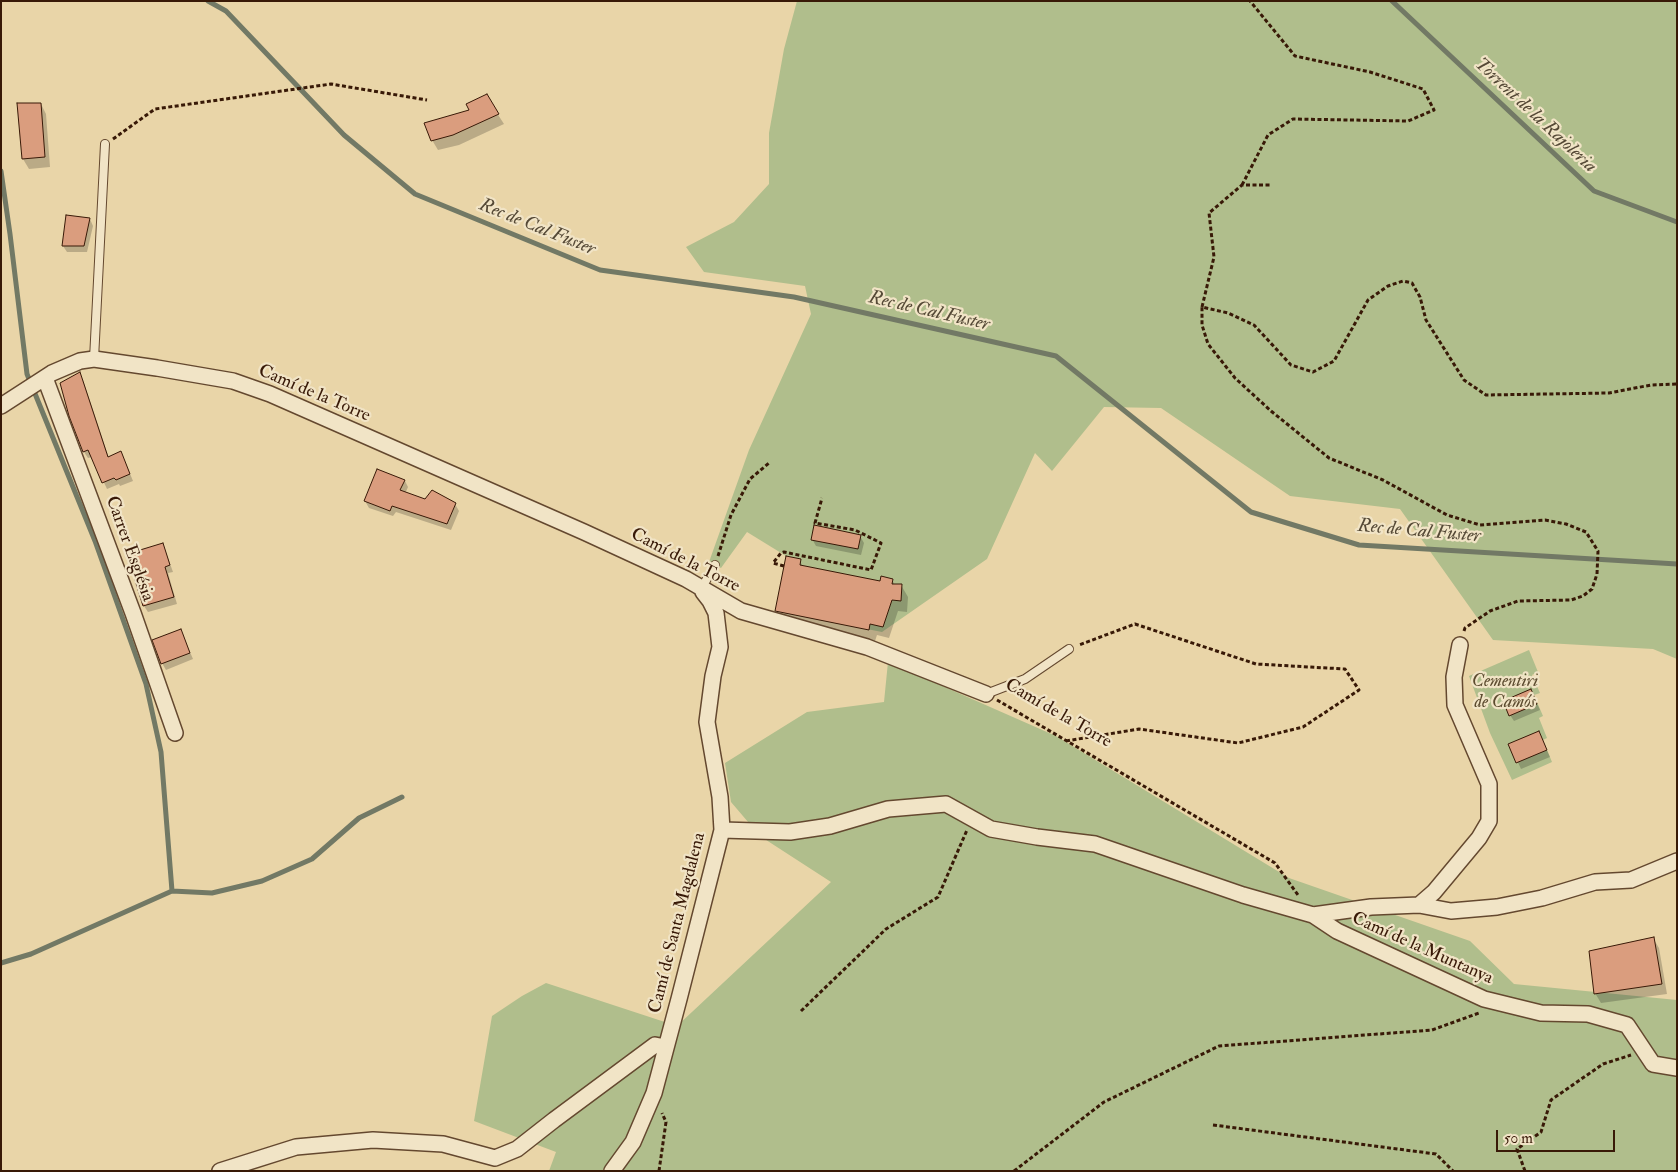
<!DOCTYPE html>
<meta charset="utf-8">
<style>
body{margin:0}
#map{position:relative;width:1678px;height:1172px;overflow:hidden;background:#e9d5a8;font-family:"IM FELL Double Pica",serif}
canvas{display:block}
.frame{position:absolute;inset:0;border:2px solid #381907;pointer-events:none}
.scale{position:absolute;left:1496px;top:1130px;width:119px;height:22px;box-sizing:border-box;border:2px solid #381907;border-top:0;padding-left:6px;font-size:15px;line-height:18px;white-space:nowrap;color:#381907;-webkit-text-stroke:4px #f1e4c6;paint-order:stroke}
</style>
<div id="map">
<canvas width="1678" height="1172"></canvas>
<div class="frame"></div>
<div class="scale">50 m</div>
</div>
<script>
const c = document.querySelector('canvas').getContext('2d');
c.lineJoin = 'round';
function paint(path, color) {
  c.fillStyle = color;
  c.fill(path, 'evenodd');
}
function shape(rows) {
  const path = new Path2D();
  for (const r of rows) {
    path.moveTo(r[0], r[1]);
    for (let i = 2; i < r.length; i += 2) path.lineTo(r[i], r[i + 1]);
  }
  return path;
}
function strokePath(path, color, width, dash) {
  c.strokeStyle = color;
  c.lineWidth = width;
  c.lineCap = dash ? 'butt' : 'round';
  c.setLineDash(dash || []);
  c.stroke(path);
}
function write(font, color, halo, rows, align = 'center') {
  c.font = font + ' "IM FELL Double Pica",serif';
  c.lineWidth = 4.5;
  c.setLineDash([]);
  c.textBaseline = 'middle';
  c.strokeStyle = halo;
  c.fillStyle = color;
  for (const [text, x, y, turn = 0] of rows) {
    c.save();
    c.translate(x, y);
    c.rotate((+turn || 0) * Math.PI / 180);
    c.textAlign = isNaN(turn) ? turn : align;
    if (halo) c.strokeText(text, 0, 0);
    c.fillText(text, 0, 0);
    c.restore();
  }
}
const green = shape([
 [797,1,1677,1,1677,659,1653,649,1493,640,1400,509,1290,496,1161,408,1104,407,1052,471,1035,453,987,559,882,632,775,611,786,556,747,532,721,568,709,562,749,450,811,314,805,286,704,272,686,247,734,222,769,184,769,133,784,49],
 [1529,650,1538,672,1532,675,1540,693,1534,695,1543,716,1539,718,1547,738,1543,740,1552,762,1512,780,1490,733,1469,676],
 [888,662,1056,736,1289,878,1470,941,1514,984,1677,1000,1677,1171,549,1171,556,1152,474,1121,492,1016,522,996,546,983,677,1026,831,882,760,836,731,802,725,763,807,712,884,702]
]);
const shadow = shape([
 [486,96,504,124,459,145,438,150,432,140,470,111],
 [18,104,41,104,46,114,50,167,29,169,23,159],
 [67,217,90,219,93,226,87,252,67,252,63,246],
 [79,374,83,380,109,458,124,459,133,481,120,486,119,484,107,489,92,457,88,458,84,452,71,416],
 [405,481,408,487,405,494,425,501,455,504,459,511,451,530,396,512,393,516,369,508,365,501],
 [860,536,864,543,861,555,816,546,812,539],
 [163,544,173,572,168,573,177,604,148,612,144,606,129,555],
 [800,561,803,567,881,582,892,580,895,585,901,585,908,597,907,612,898,611,889,638,877,635,875,641,783,622,776,611],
 [181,631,193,659,166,670,162,663],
 [1534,697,1540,710,1514,721,1510,715],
 [1542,739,1550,757,1521,769,1510,745],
 [1653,938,1659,948,1667,994,1601,1003,1595,993]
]);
const stream = shape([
 [208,1,226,11,344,135,415,194,600,270,794,297,1056,356,1251,512,1359,545,1677,564],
 [1392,1,1594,191,1677,222],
 [1,171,10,234,27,374,95,541,146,684,161,752,172,891],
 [1,963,31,954,172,891,212,893,262,881,312,859,359,818,402,797]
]);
const building = shape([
 [487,94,499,114,453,135,431,141,424,123,469,110,466,104,487,94],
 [17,103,41,103,45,157,22,159,17,103],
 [66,215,90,218,84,246,62,246,66,215],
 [80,372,108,457,121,451,130,474,116,480,114,478,102,483,88,450,83,452,69,416,60,383,80,372],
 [377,469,405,480,400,490,425,499,432,490,456,503,447,524,392,506,390,511,364,501,377,469],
 [814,525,861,535,858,549,811,540,814,525],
 [163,543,170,565,165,567,174,597,143,606,127,554,163,543],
 [786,556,801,559,800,565,880,581,881,576,893,579,892,584,902,584,901,601,892,600,883,627,870,624,869,630,775,611,786,556],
 [181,629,190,653,161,664,152,640,181,629],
 [1531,689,1537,704,1509,716,1503,701,1531,689],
 [1539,731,1547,750,1516,763,1508,744,1539,731],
 [1654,937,1662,984,1594,994,1589,951,1654,937]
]);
const path = shape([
 [113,139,155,109,331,84,427,100],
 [1242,185,1268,135,1293,119,1408,121,1434,110,1423,89,1370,72,1295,56,1250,1],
 [1202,307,1214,257,1209,213,1242,185,1270,185],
 [718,556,731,515,750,479,769,463],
 [784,566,773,563,781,553,784,552,871,570,881,543,855,530,815,523,822,498],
 [1464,631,1465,628,1490,611,1518,601,1571,600,1583,596,1592,589,1597,574,1598,551,1586,532,1566,524,1545,520,1480,525,1447,515,1383,480,1329,458,1271,411,1235,378,1208,344,1202,325,1202,307,1228,313,1254,325,1291,365,1313,372,1334,361,1368,300,1388,286,1403,281,1412,283,1420,297,1426,320,1464,380,1486,395,1609,393,1651,385,1677,384],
 [997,700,1275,863,1298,895],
 [1066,741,1139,729,1238,743,1303,727,1359,690,1345,669,1256,664,1135,624,1079,645],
 [801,1011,886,929,938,897,967,830],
 [1213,1125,1436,1154,1453,1171],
 [659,1171,666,1122,662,1113],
 [1014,1171,1104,1102,1219,1046,1432,1030,1479,1013],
 [1525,1171,1517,1149,1541,1132,1551,1100,1603,1064,1631,1055]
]);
const service = shape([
 [94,359,105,144],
 [701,589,715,565],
 [986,694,1025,679,1069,649]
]);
const minor = shape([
 [45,378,133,613,175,733],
 [1,406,52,373,80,361,94,359,157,368,233,381,270,394,584,532,686,579,741,611,867,647,986,694],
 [722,830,790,832,830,826,888,809,946,804,991,829,1037,837,1095,844,1243,895,1313,915,1371,907,1419,905,1451,911,1497,907,1542,898,1595,882,1631,880,1677,861],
 [1419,905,1434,892,1479,838,1489,821,1489,784,1455,705,1454,677,1460,645],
 [1313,915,1337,931,1484,999,1541,1013,1588,1014,1627,1025,1653,1064,1677,1068],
 [220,1171,296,1147,373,1140,443,1144,495,1158,517,1149,554,1120,655,1045,665,1047],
 [612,1171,633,1142,654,1093,679,999,722,830,720,797,707,722,713,676,720,647,716,613,710,601,703,592]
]);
const streetNames = [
 ["Camí de la Torre",314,394,23],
 ["Carrer Església",129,549,70],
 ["Camí de la Torre",685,561,27],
 ["Camí de la Torre",1058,714,30],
 ["Camí de Santa Magdalena",678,923,-76],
 ["Camí de la Muntanya",1422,949,24]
];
const parkNames = [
 ["Cementiri",1505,682],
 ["de Camós",1505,703]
];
const waterNames = [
 ["Torrent de la Rajoleria",1535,116,43],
 ["Rec de Cal Fuster",537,228,22],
 ["Rec de Cal Fuster",929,312,13],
 ["Rec de Cal Fuster",1419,532,5]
];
paint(green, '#b0be8c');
paint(shadow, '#0003');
strokePath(stream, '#727965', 5);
paint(building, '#da9d7e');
strokePath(building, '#381907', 1);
strokePath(service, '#64482f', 10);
strokePath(minor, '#64482f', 18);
strokePath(path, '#381907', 3, [4, 2.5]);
strokePath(service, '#f1e4c6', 8);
strokePath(minor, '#f1e4c6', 15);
write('18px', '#381907', '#f1e4c6', streetNames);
write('italic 18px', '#5c4b2f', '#f1e4c6', parkNames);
write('italic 19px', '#554936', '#f1e4c6', waterNames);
</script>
